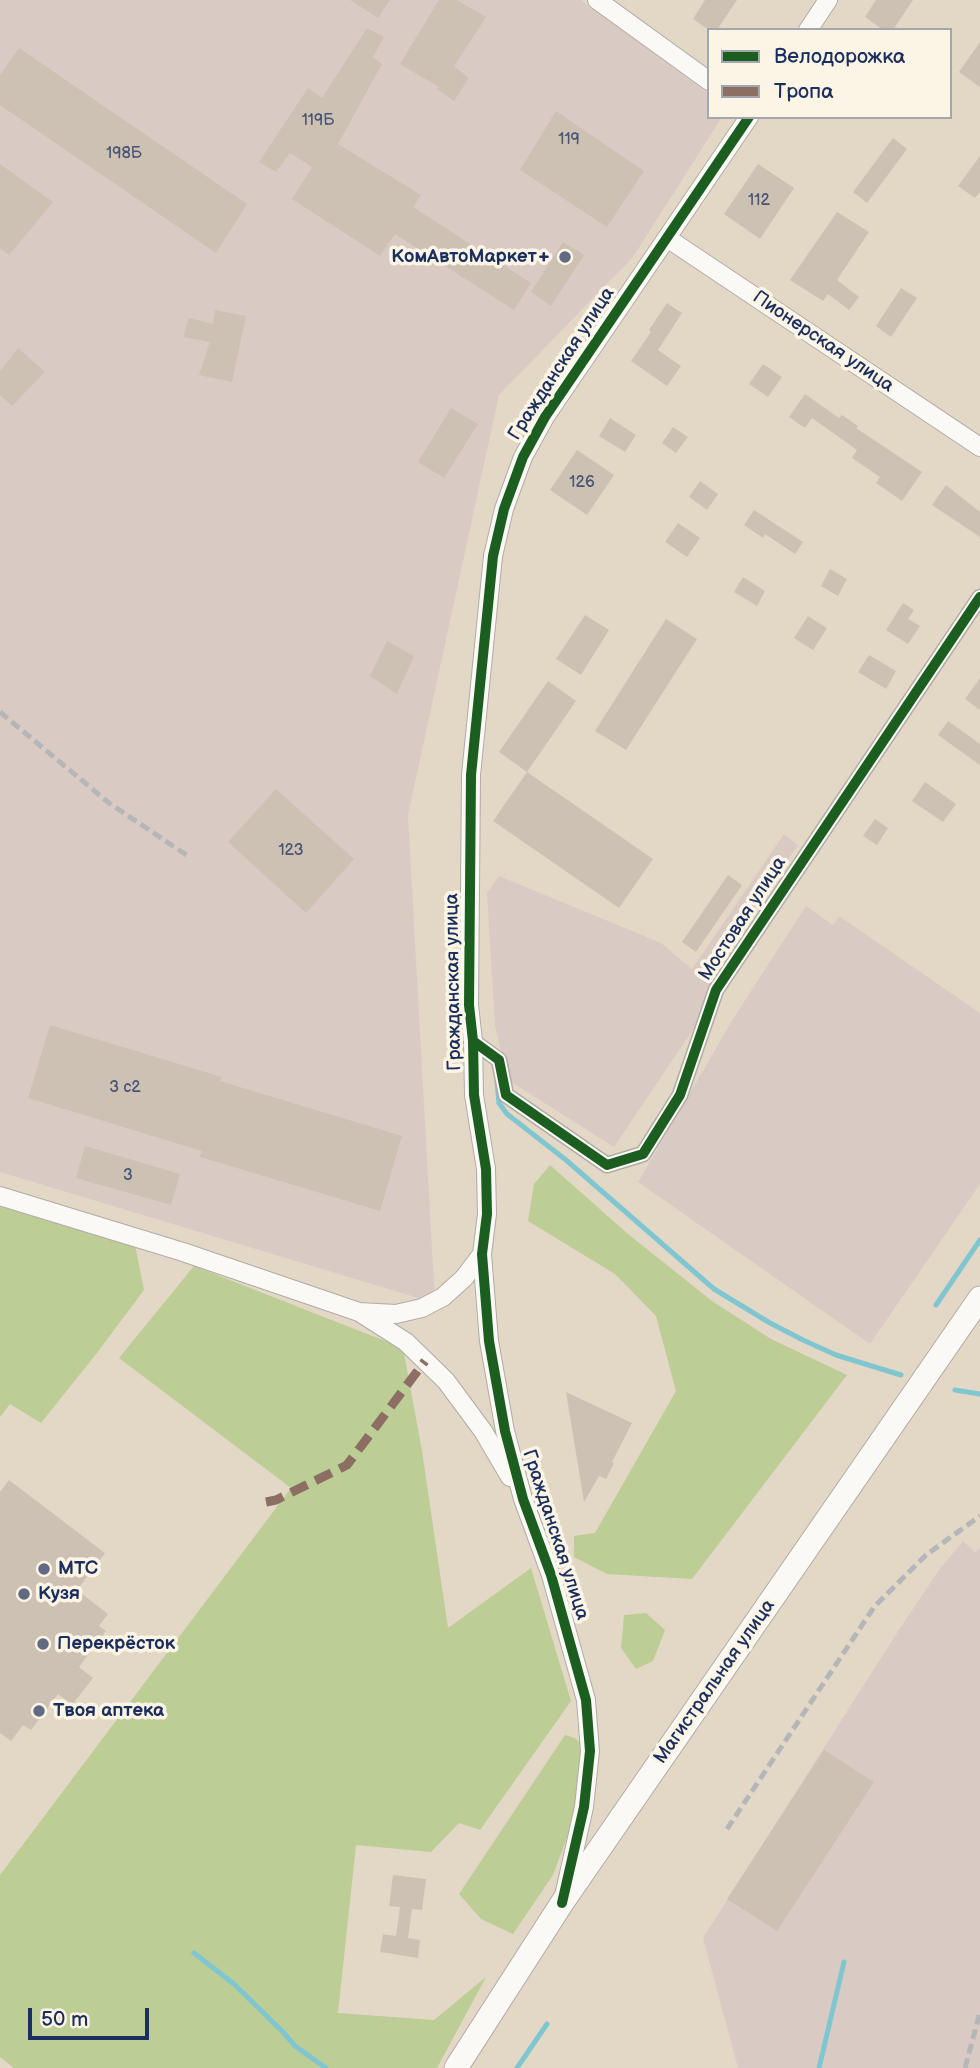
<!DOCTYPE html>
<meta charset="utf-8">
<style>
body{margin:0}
#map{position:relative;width:980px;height:2068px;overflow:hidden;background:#e3d8c6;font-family:"Balsamiq Sans",sans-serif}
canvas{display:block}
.legend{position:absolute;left:707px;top:28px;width:245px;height:91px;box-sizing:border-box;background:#fcf5e5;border:2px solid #a2a6af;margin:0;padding:9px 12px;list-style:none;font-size:21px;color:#1b2f5e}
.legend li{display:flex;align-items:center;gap:14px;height:35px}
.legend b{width:35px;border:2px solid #a2a6af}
.scale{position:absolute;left:28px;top:2008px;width:121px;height:32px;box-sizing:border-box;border:4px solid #1b2f5e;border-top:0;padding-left:9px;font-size:21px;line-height:24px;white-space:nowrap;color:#1b2f5e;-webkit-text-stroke:5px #fcf5e5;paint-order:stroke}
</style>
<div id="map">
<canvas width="980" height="2068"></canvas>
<ul class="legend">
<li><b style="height:9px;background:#1b5e20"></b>Велодорожка</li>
<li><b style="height:9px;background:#8d6e63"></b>Тропа</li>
</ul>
<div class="scale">50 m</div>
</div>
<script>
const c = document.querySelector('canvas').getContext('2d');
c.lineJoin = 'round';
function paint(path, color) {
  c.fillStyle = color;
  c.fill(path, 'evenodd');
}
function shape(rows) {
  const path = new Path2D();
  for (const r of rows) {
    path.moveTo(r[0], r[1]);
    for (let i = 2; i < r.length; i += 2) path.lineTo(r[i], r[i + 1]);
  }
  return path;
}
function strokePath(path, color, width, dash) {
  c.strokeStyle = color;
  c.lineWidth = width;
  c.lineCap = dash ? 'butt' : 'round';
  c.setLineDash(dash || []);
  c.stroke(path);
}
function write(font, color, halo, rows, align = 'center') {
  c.font = font + ' "Balsamiq Sans",sans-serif';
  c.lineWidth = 7;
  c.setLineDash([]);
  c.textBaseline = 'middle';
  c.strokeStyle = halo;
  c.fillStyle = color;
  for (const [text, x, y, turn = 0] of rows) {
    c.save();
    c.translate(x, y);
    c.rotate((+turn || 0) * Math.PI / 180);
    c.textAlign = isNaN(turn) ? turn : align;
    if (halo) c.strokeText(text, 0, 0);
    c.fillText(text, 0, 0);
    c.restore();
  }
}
const industrial = shape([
 [0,0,581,0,709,94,709,117,722,117,633,257,499,395,408,815,435,1303,0,1172],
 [784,834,798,845,715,968,707,1009,614,1147,508,1080,495,1026,487,893,499,876,661,943,692,969],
 [806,906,833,925,839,916,980,1013,980,1184,870,1344,638,1182,733,1019],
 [963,1541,975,1552,980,1548,980,2068,738,2068,703,1938,900,1628,939,1570]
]);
const green = shape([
 [550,1165,628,1234,712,1301,771,1339,847,1375,692,1579,607,1574,574,1557,574,1536,595,1533,676,1391,656,1316,615,1274,528,1221,534,1184],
 [0,1206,135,1245,144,1290,97,1353,41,1423,10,1404,0,1417],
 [194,1266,403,1348,422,1451,448,1628,531,1568,571,1701,480,1830,459,1823,431,1852,356,1845,338,2013,434,2020,486,1977,437,2068,14,2068,0,2057,0,1875,291,1488,119,1358],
 [646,1613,665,1630,653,1661,636,1669,621,1648,624,1615],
 [565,1735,575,1738,584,1747,576,1813,553,1875,513,1934,481,1919,459,1894]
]);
const stream = shape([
 [497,1082,499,1103,507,1114,566,1160,714,1289,770,1323,803,1340,836,1355,901,1375],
 [936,1305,980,1240],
 [955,1390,980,1394],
 [194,1953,234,1984,283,2032,295,2046,326,2068],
 [517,2068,547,2024],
 [819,2068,844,1962]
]);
const building = shape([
 [350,0,390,0,378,18],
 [439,0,457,0,486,17,454,66,469,78,454,101,437,89,439,87,400,64],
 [705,0,737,0,717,30,709,30,693,19],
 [876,0,913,0,893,30,883,30,865,17],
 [367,28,384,37,373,57,382,64,338,144,421,195,413,207,531,283,514,310,395,234,380,256,292,199,312,167,290,153,276,172,259,162,308,88,322,98],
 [980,42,980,87,959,72],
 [19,48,247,204,216,253,0,105,0,75],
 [556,111,644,171,607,227,520,170],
 [893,138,907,149,867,203,853,192],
 [980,156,980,192,975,198,958,186],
 [0,164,53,202,9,255,0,248],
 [758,164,794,188,760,239,724,214],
 [837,212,869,232,837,280,859,297,849,310,828,294,823,301,790,280],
 [563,242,584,255,551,306,531,292],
 [901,288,917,298,891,337,876,326],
 [667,303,682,313,658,350,681,366,667,386,631,361,651,332,649,330],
 [215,310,246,316,232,382,199,375,210,342,183,337,189,318,213,324],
 [18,348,45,372,12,406,0,395,0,371],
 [763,364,782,377,768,397,749,384],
 [805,394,839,418,842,415,858,426,856,428,922,472,902,501,876,483,880,477,852,458,857,450,812,418,805,428,789,417],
 [451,408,478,424,444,478,418,462],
 [610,418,636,435,625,452,599,436],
 [673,427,688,437,676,453,662,443],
 [577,450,614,475,587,515,550,490],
 [700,481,718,494,707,510,689,497],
 [946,485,980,512,980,537,932,505],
 [754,510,803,542,795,554,765,534,763,538,744,525],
 [678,523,700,538,687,557,665,542],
 [830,569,847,579,838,596,821,586],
 [743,577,765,591,757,606,734,592],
 [903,603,914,610,908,619,920,626,908,644,886,630],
 [585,615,609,630,581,675,556,659],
 [808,616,827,628,813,650,794,638],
 [666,619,697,639,626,750,595,731],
 [387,641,414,656,397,694,370,676],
 [869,655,896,671,886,689,858,672],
 [980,678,980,710,965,699],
 [548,681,576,701,527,772,499,752],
 [948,721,980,744,980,765,938,735],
 [527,772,653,859,619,908,493,821],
 [925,782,956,804,943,822,912,801],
 [276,789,354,859,306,913,228,842],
 [875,819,888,828,877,845,863,836],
 [728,875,742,885,696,952,682,942],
 [50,1025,222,1077,220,1081,402,1136,380,1211,200,1157,202,1151,28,1098],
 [85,1146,180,1174,171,1205,76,1178],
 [566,1392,632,1423,612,1462,614,1463,606,1479,599,1476,584,1502],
 [9,1480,105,1553,77,1590,108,1614,99,1626,106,1631,79,1667,93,1678,72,1705,58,1694,31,1730,23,1725,11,1741,0,1733,0,1492],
 [824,1750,874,1782,777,1931,727,1899],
 [393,1875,426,1879,422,1910,412,1909,408,1938,420,1940,418,1958,380,1952,383,1934,396,1936,400,1907,389,1906]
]);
const minor = shape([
 [473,1041,499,1060,506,1095,607,1165,643,1154,680,1095,716,990,980,597]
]);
const tertiary = shape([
 [597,0,709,81],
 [808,30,828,0],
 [667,238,980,447],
 [0,1196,183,1252,359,1312,396,1314,422,1308,443,1297,464,1278,482,1254],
 [359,1312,406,1342,446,1381,483,1431,510,1477],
 [564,1896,584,1807,590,1751,586,1700,551,1575,523,1499,505,1431,489,1341,482,1254,487,1214,486,1169,474,1095,473,1041,469,1005,471,775,493,556,504,509,523,457,545,417,749,117]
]);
const primary = shape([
 [456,2068,562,1903,980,1298]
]);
const rail = shape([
 [0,712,109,803,188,856],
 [727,1829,874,1607,926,1555,980,1516],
 [965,2068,980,2012]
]);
const quiet = shape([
 [266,1502,276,1500,347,1465,425,1361]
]);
const cycleway = shape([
 [473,1041,499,1060,506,1095,607,1165,643,1154,680,1095,716,990,980,597],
 [562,1903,584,1807,590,1751,586,1700,551,1575,523,1499,505,1431,489,1341,482,1254,487,1214,486,1169,474,1095,473,1041,469,1005,471,775,493,556,504,509,523,457,545,417,749,117]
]);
const markers = [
 [565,257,7,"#616a82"],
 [44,1569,7,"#616a82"],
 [24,1594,7,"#616a82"],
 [43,1644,7,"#616a82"],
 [39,1711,7,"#616a82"]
];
const numberNames = [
 ["119Б",318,121],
 ["119",569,140],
 ["198Б",124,154],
 ["112",759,201],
 ["126",582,483],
 ["123",291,851],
 ["3 с2",125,1088],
 ["3",128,1176]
];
const poiNames = [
 ["КомАвтоМаркет+",551,257,"right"],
 ["МТС",58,1569],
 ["Кузя",38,1594],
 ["Перекрёсток",57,1644],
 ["Твоя аптека",53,1711]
];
const streetNames = [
 ["Пионерская улица",823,342,34],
 ["Гражданская улица",562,364,-57],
 ["Мостовая улица",743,919,-57],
 ["Гражданская улица",454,982,-91],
 ["Гражданская улица",555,1535,72],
 ["Магистральная улица",715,1682,-55]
];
paint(industrial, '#dacac4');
paint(green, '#bccd96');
strokePath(stream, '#80c6d0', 5);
paint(building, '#cdc1b4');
strokePath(minor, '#b1aba5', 17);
strokePath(tertiary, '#b1aba5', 20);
strokePath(primary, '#b1aba5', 25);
strokePath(minor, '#fbf9f6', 14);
strokePath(tertiary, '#fbf9f6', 18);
strokePath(primary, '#fbf9f6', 23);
strokePath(rail, '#b5b6b8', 5, [10, 5]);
strokePath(quiet, '#8d6e63', 9, [18, 9]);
strokePath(cycleway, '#1b5e20', 10);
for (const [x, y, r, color] of markers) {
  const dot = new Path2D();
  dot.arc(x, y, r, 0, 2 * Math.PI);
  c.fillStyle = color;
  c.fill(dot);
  strokePath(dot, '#fcf5e5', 2.5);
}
write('16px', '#485474', null, numberNames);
write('bold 19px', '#1b2f5e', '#fcf5e5', poiNames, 'left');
write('19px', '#1b2f5e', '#fcf5e5', streetNames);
</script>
